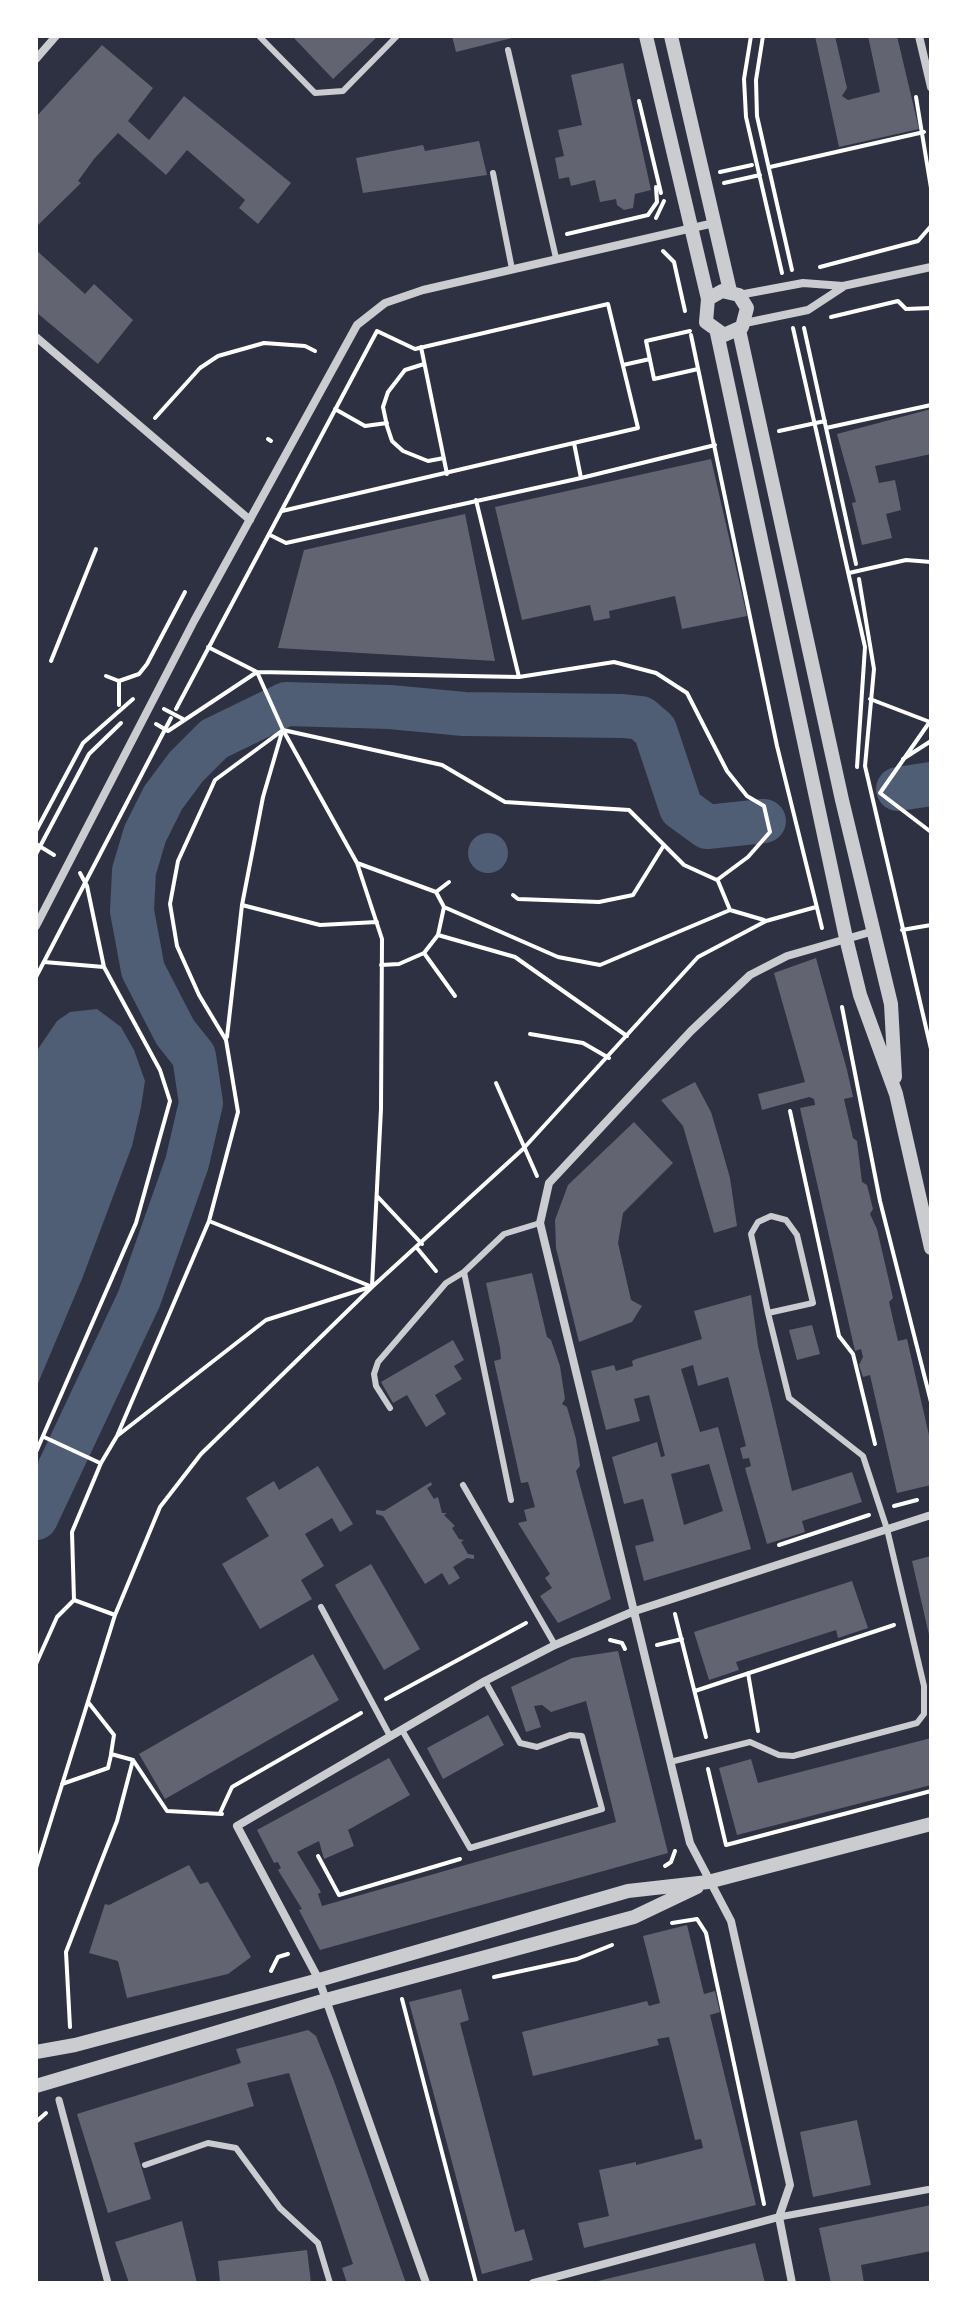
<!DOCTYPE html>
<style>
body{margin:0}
#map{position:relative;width:967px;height:2319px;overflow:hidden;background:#2d3142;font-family:"DejaVu Sans",sans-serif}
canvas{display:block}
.frame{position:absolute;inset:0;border:38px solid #fff;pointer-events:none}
</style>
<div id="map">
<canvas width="967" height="2319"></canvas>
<div class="frame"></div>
</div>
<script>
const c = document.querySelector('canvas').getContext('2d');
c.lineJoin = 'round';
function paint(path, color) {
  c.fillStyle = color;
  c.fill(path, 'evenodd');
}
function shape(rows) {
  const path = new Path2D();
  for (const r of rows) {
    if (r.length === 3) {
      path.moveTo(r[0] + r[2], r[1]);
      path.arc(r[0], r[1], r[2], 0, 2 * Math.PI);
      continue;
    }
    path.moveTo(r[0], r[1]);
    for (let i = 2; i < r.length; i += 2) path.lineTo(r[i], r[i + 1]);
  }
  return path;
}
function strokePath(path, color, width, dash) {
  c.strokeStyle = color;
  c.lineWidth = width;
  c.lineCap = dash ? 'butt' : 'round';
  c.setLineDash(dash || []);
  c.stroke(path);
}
const water = shape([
 [488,853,20],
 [97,1009,121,1027,134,1050,145,1081,141,1107,132,1146,82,1279,36,1388,36,1052,57,1021,70,1012]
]);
const river = shape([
 [898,789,931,784],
 [36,1518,139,1299,187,1163,201,1103,194,1056,175,1032,143,970,132,911,134,871,145,834,163,798,186,767,214,739,286,704,390,707,464,714,623,716,641,718,655,730,681,808,707,827,764,821]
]);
const building = shape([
 [292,36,378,36,333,79],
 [452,36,516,36,516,37,456,52],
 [815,36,835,36,847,88,842,96,848,100,880,92,868,36,897,36,919,129,839,147],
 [102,45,153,88,128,121,149,140,184,96,291,183,258,224,239,208,245,200,187,150,166,175,118,133,94,159,78,181,81,183,36,227,36,117],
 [623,63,651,190,635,194,633,208,624,210,617,205,616,199,600,202,595,180,571,186,569,177,559,179,555,158,564,156,558,130,582,125,571,75],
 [479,141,487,175,363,193,356,158,423,145,425,151],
 [36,250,85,294,94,284,133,320,98,364,36,312],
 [931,409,931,454,875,466,879,483,895,480,901,510,886,514,892,538,862,545,852,503,856,502,837,434],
 [711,459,747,616,682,629,675,596,609,611,610,618,594,621,590,605,522,620,495,507],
 [465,514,495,661,278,648,304,550],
 [816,958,847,1070,853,1097,844,1099,853,1138,857,1141,862,1182,867,1185,873,1209,870,1214,877,1229,893,1298,889,1302,898,1341,907,1339,931,1444,931,1485,897,1493,870,1375,863,1377,859,1365,863,1357,861,1349,855,1351,800,1108,815,1105,814,1099,809,1097,762,1110,758,1094,805,1082,774,973],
 [695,1082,711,1112,719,1139,730,1178,737,1226,714,1233,683,1126,661,1100],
 [634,1122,673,1163,623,1213,618,1243,631,1300,642,1306,632,1322,579,1342,556,1248,555,1220,568,1185],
 [532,1273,547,1337,551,1340,560,1366,565,1399,562,1404,567,1407,576,1439,580,1466,576,1471,611,1599,558,1623,540,1596,552,1588,545,1578,550,1574,518,1523,527,1521,524,1510,535,1507,528,1482,521,1483,494,1361,501,1359,500,1348,486,1283],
 [751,1295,758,1346,792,1491,852,1472,862,1502,802,1521,805,1532,767,1544,745,1468,751,1466,749,1458,743,1459,740,1448,746,1446,728,1377,698,1386,693,1365,681,1369,700,1432,718,1427,751,1549,644,1581,635,1546,654,1541,643,1499,624,1504,612,1457,657,1442,661,1457,665,1456,649,1395,634,1399,640,1421,606,1430,591,1371,614,1365,616,1371,633,1366,632,1361,636,1359,702,1339,694,1311],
 [709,1464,723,1511,684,1525,671,1474],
 [812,1325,820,1354,797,1360,789,1330],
 [453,1340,464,1360,454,1366,462,1379,435,1395,446,1414,426,1427,407,1395,393,1403,381,1382],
 [318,1466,353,1524,340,1532,332,1518,305,1534,324,1566,301,1580,312,1599,260,1629,222,1564,269,1536,246,1498,274,1481,279,1490],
 [431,1482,432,1485,427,1488,434,1499,438,1497,442,1513,447,1513,444,1515,455,1526,452,1528,459,1539,464,1540,461,1542,468,1554,474,1555,474,1559,467,1558,453,1567,460,1578,449,1585,442,1573,425,1584,383,1516,376,1514,376,1510,384,1511],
 [931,1556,931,1639,930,1639,912,1561],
 [371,1564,420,1649,384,1670,335,1585],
 [852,1581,868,1628,838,1638,836,1630,736,1662,739,1670,709,1680,694,1632],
 [618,1651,668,1853,320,1950,299,1910,302,1909,278,1870,281,1868,278,1862,274,1863,257,1830,389,1758,410,1795,348,1830,354,1846,324,1859,319,1841,297,1852,321,1892,318,1894,322,1906,616,1822,586,1701,551,1712,542,1705,534,1706,541,1727,526,1732,511,1687,572,1658],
 [313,1654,339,1700,165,1799,139,1754],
 [488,1715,504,1745,443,1779,427,1748],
 [931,1738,931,1785,737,1835,719,1768,751,1759,758,1783],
 [189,1865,200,1884,208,1882,251,1957,228,1974,127,1998,118,1961,89,1953,105,1904,109,1905],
 [687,1925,704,1994,715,1991,720,2012,710,2015,756,2205,584,2248,578,2223,609,2216,599,2170,636,2162,636,2165,703,2148,701,2139,695,2140,669,2037,657,2039,659,2045,533,2076,522,2032,647,2001,649,2006,660,2003,643,1936],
 [461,1989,469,2020,460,2023,515,2232,524,2229,533,2260,482,2274,409,2002],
 [308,2030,316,2036,334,2081,406,2283,347,2283,342,2268,353,2264,289,2073,247,2083,254,2106,134,2143,151,2199,108,2213,77,2114,241,2063,236,2049],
 [857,2120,871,2185,813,2197,800,2132],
 [931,2205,931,2251,861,2265,864,2283,831,2283,819,2228],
 [182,2221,197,2283,129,2283,115,2242],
 [755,2243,765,2283,594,2283,594,2282],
 [307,2250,311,2283,220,2283,218,2261]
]);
const path = shape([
 [751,36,744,79,746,117,782,273],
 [763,36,756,80,757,116,792,270],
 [916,97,931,188],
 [639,101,661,193],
 [770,167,924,132],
 [720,172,752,165],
 [724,183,760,175],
 [648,215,657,202,656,187],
 [656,218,664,201],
 [567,234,648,215],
 [663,251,674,262,685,311],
 [820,267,918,241,931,226],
 [831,317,898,301,906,309,931,308],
 [793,328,865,647,857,767],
 [804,328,856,564],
 [690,331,646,341,654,379,698,369],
 [691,335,777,746,822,928],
 [421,347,447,474],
 [424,364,405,370,388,392,383,407,387,426,392,441,403,451,428,461,444,458],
 [623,365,650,359],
 [335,409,365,426,387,423],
 [155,418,200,368,218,356,264,343,305,346,315,351],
 [826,428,931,405],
 [779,431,825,421],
 [268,439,271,441],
 [574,443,581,478,715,445],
 [476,500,519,677],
 [270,535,286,543,581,478],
 [849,573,906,560,931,562],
 [859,579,874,669,865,766,931,1049],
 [208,647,257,672,283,730,357,863,382,939,381,1109,372,1286],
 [51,661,96,549],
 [106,676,119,681,119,705],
 [119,681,139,674,147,664,185,592],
 [870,699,930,722],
 [164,709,183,719],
 [176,709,377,331,415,349,608,304,638,428,282,511],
 [931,720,880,793,931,832],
 [903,759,931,741],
 [36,831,83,743,133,699],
 [36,844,54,855],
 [36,854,89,754,121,723],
 [357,863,436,892,449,882],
 [718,881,730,910,764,920],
 [513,895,518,899,599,902,633,895,664,845],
 [242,905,320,925,377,922],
 [444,907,558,957,600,965,730,910],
 [902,930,931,925],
 [438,935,515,957,627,1036],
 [424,953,438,935,444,907,436,892],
 [44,962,104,967],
 [381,965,399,964,424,953,455,996],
 [36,977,171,718],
 [842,1007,880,1201,931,1402],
 [530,1034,583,1043,609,1058],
 [227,1037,242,905,263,797,282,732],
 [496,1083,537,1176],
 [790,1111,839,1336,853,1354,875,1444],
 [377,1196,422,1244],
 [209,1221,370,1286],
 [417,1248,436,1271],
 [117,1436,209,1221,238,1112,226,1040,199,995,177,946,170,904,178,861,215,780,283,730,442,765,505,802,629,810,684,865,717,880,748,857,770,832,764,806,747,796,727,771,687,693,656,673,614,662,519,677,257,672,168,731,156,724],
 [44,1437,100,1463],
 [36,1452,136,1223,170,1101,160,1070,104,967,87,886,80,873],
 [894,1506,917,1500],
 [779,1545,869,1515],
 [675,1614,706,1737],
 [115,1615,74,1600,72,1532,101,1463,117,1436,266,1320,370,1287],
 [610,1640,622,1643,625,1649],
 [657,1645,682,1639],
 [36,1664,57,1617,74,1600],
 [748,1673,758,1731],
 [695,1691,894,1625],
 [386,1699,526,1623],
 [88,1702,114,1735,111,1754,133,1760,167,1811,222,1814],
 [708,1769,726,1845,931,1791],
 [62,1784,108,1768,111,1755],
 [220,1813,232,1787,361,1713],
 [318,1856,339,1895,460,1859],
 [665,1866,671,1862,675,1851],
 [36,1868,115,1615,160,1507,201,1454,372,1287,523,1149,698,957,766,921,816,907],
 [672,1923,697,1919,706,1933,764,2204],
 [271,1971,278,1957,288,1954],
 [494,1977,577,1959,612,1945],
 [402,1999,476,2283],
 [70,2027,66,1952,117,1821,133,1760],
 [36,2122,46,2113]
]);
const service = shape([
 [259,36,315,93,343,91,397,36],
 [508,50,556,258],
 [493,173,512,269],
 [464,1272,511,1500],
 [390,1408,376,1386,374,1374,378,1362,446,1283,464,1272,504,1234,540,1223],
 [463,1485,555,1645],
 [321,1607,390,1736],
 [402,1730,470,1848,602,1809,582,1736,570,1735,537,1747,520,1743,485,1681],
 [670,1762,750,1742,779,1755,793,1756,917,1723,924,1714,924,1686,887,1529,863,1456,789,1398,768,1313,751,1234,758,1222,771,1216,786,1220,797,1235,813,1303,768,1313],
 [145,2165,208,2143,236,2148,280,2208,318,2243,330,2283]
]);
const pedestrian = shape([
 [59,2100,108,2283],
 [779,2217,931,2189]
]);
const minor = shape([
 [919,36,931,87],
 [36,59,56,36],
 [739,295,803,283,843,286,931,267],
 [745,323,808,310,843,287],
 [36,337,250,520],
 [36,926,194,621,357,325,385,303,423,290,714,223],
 [426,2283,319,1980,237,1826,485,1681,555,1645,632,1612,931,1515],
 [533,2283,779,2217],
 [792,2283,779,2217,790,2185,731,1921,690,1843,540,1223,549,1183,691,1031,750,975,787,956,874,931]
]);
const tertiary = shape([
 [646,36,708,299,706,322,724,335,742,327,747,308,739,295,722,291,708,299],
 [671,36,730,291],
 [739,330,842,800,891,1004,895,1077],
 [717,333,846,938,860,995,896,1094,931,1248],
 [36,2052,75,2045,319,1980,628,1891,708,1882,931,1824],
 [36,2086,326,2000,634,1917,697,1887]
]);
paint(water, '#4f5d75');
strokePath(river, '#4f5d75', 44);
paint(building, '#626471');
strokePath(path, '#fff', 4);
strokePath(service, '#caccd0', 6);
strokePath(pedestrian, '#caccd0', 7);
strokePath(minor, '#caccd0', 8);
strokePath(tertiary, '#caccd0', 14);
</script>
